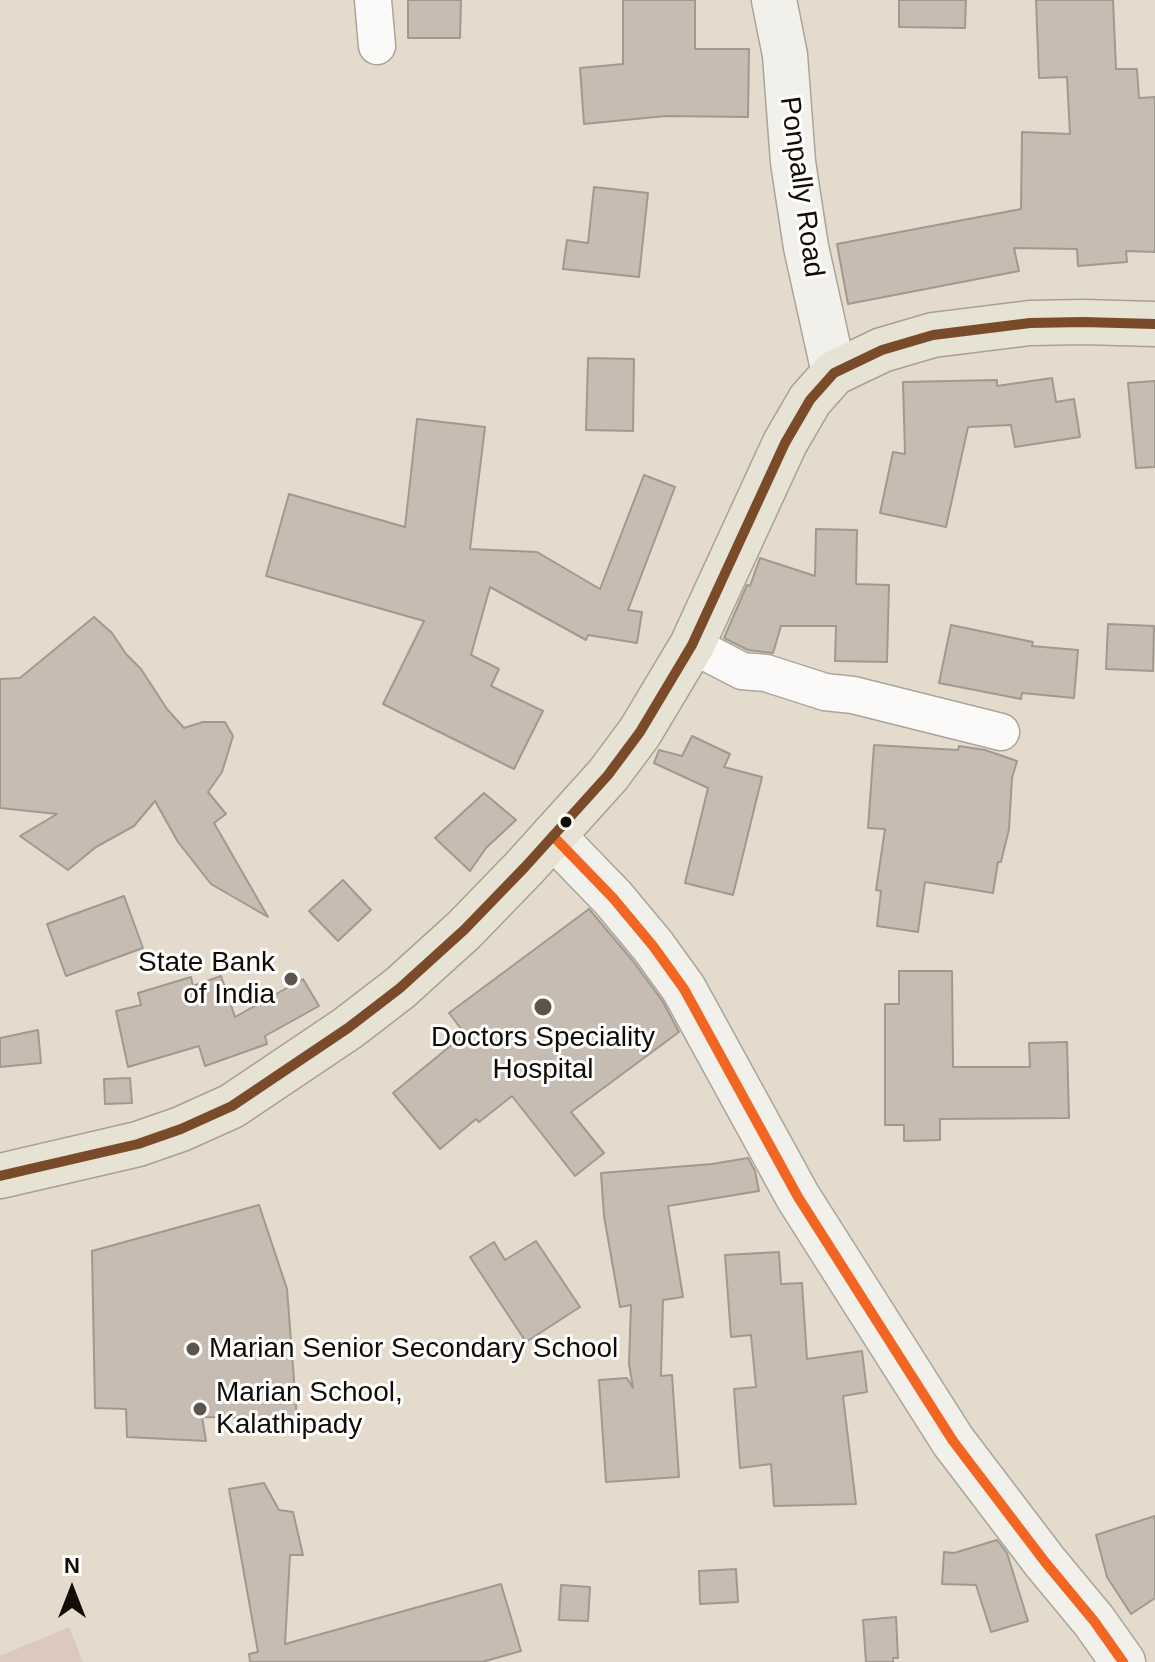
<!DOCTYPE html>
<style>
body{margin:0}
#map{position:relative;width:1155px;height:1662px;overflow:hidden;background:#e4dbcd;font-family:Arial,sans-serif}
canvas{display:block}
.north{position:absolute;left:32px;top:1550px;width:80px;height:80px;-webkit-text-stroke:6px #fff;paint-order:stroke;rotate:0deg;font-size:22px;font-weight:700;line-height:32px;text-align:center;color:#120c05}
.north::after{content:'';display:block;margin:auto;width:28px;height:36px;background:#120c05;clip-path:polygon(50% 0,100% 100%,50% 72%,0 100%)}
</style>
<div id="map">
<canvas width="1155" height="1662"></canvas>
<div class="north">N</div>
</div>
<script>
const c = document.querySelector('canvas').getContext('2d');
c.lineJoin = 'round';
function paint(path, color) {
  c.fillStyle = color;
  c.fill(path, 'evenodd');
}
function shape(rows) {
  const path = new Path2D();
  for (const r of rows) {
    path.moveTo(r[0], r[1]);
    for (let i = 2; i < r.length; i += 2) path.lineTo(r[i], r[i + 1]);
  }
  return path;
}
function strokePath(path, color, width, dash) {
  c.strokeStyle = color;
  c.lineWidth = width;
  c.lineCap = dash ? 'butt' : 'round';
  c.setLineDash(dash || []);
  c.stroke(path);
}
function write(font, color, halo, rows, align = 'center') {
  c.font = font + ' Arial,sans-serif';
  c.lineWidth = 6;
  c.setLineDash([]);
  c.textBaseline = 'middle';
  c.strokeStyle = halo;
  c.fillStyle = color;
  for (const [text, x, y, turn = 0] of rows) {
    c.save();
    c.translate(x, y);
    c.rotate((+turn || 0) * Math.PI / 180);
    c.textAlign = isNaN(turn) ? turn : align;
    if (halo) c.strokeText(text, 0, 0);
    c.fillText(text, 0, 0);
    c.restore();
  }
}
const green = shape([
 [69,1627,83,1662,0,1662,0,1656]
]);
const building = shape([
 [408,0,461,0,460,38,408,38,408,0],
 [623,0,695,0,695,49,749,49,748,117,666,116,584,124,580,68,623,64,623,0],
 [899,0,966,0,965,28,899,27,899,0],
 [1036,0,1113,0,1116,69,1137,69,1139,98,1155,97,1155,252,1126,251,1127,262,1078,266,1077,249,1014,248,1019,271,848,304,837,244,1021,209,1022,132,1070,134,1067,77,1039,78,1036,0],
 [594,187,648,193,639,277,563,269,567,240,588,243,594,187],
 [588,358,634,359,633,431,586,430,588,358],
 [1052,378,1056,402,1074,399,1080,437,1015,447,1011,425,968,427,946,527,880,513,893,452,905,454,903,382,997,380,997,386,1052,378],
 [1155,381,1155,467,1136,468,1128,383,1155,381],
 [417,419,485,427,470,549,537,552,600,589,644,475,675,487,628,610,642,612,637,643,588,635,586,640,490,587,471,655,499,669,491,686,543,711,514,769,383,704,424,621,266,576,289,494,405,527,417,419],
 [816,529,857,530,856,584,889,585,887,662,835,661,836,626,781,626,773,653,748,650,724,638,747,585,750,586,760,558,815,576,816,529],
 [94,617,112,633,126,654,141,669,167,709,184,728,203,722,225,722,233,736,222,772,208,792,226,814,214,823,268,917,211,884,178,842,155,801,134,826,96,847,68,870,20,836,57,814,0,808,0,679,20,678,94,617],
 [1108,624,1154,626,1153,671,1106,669,1108,624],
 [951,625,1033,642,1032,646,1078,650,1074,698,1022,693,1021,699,939,683,951,625],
 [692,736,730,754,724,767,762,777,733,895,685,883,708,788,654,763,659,750,682,756,692,736],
 [874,745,958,750,959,746,985,750,1017,761,1012,778,1009,829,1001,862,998,862,993,893,925,882,918,932,877,926,881,891,876,890,885,829,868,828,874,745],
 [484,793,516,820,486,848,470,871,435,838,484,793],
 [343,880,371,910,338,941,309,911,343,880],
 [124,896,143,948,66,976,47,924,124,896],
 [589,909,633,961,663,1002,679,1032,571,1112,604,1153,575,1176,512,1096,479,1122,476,1119,440,1149,393,1093,465,1034,449,1013,589,909],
 [899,971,952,971,953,1067,1030,1067,1029,1043,1067,1042,1069,1118,940,1119,940,1140,904,1141,904,1125,885,1125,885,1004,899,1004,899,971],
 [221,976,235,1017,303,979,319,1006,265,1036,267,1044,205,1066,199,1046,128,1067,116,1011,141,1005,138,993,191,977,193,986,221,976],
 [38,1030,41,1063,0,1067,0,1038,38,1030],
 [130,1078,132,1103,105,1104,104,1079,130,1078],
 [748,1158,755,1171,759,1191,668,1206,683,1297,663,1300,661,1376,672,1375,679,1477,606,1482,599,1380,627,1378,633,1388,629,1364,631,1305,620,1307,604,1216,601,1173,712,1164,748,1158],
 [259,1205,287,1289,297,1419,202,1417,206,1441,127,1437,126,1409,95,1408,92,1251,259,1205],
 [536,1241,580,1307,526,1342,470,1257,494,1242,505,1260,536,1241],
 [779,1252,781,1284,802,1283,807,1359,862,1351,867,1392,843,1396,856,1504,774,1506,771,1464,740,1468,734,1389,756,1387,751,1335,731,1337,725,1255,779,1252],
 [264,1483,279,1510,293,1512,303,1555,290,1555,285,1644,501,1584,521,1651,482,1662,250,1662,249,1654,258,1652,229,1489,264,1483],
 [1155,1516,1155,1598,1131,1614,1107,1577,1096,1535,1155,1516],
 [997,1540,1007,1553,1028,1621,991,1632,976,1585,942,1584,944,1552,954,1553,997,1540],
 [736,1569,738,1602,700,1604,699,1571,736,1569],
 [561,1585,590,1587,588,1621,559,1620,561,1585],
 [896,1617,898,1658,893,1658,893,1662,866,1662,863,1620,896,1617]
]);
const minor = shape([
 [373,0,377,46],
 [692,645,742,671,766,673,825,692,853,695,1001,732]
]);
const secondary = shape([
 [774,0,785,55,793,162,806,247,834,373],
 [553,836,613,898,653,946,684,989,798,1197,953,1441,1045,1562,1094,1621,1123,1662]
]);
const trunk = shape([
 [0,1176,138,1144,181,1129,232,1106,348,1028,400,988,464,930,525,867,608,775,640,732,692,645,785,443,810,400,834,373,882,350,933,335,1030,323,1083,322,1155,324]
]);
const bus1 = shape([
 [553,836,613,898,653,946,684,989,798,1197,953,1441,1045,1562,1094,1621,1123,1662]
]);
const bus2 = shape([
 [0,1176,138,1144,181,1129,232,1106,348,1028,400,988,464,930,525,867,608,775,640,732,692,645,785,443,810,400,834,373,882,350,933,335,1030,323,1083,322,1155,324]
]);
const markers = [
 [566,822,7,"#120c05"],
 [291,979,8,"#5c544b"],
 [543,1007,10,"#5c544b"],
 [193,1349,8,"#5c544b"],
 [200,1409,8,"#5c544b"]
];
const streetNames = [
 ["Ponpally Road",801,187,82]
];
const poiNames = [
 ["State Bank",275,963,"right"],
 ["of India",275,995,"right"],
 ["Doctors Speciality",543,1038,"center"],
 ["Hospital",543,1070,"center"],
 ["Marian Senior Secondary School",209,1349],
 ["Marian School,",216,1393],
 ["Kalathipady",216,1425]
];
paint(green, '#dbc9c0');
paint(building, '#c6bcb2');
strokePath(building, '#a1998f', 2);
strokePath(minor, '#aba499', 39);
strokePath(secondary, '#aba499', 47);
strokePath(trunk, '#a9a18a', 47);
strokePath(minor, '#fbfaf8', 36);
strokePath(secondary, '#f2f0ea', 44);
strokePath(trunk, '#e6e2d4', 44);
strokePath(bus1, '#f26522', 10);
strokePath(bus2, '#7a4b2a', 10);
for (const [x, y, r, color] of markers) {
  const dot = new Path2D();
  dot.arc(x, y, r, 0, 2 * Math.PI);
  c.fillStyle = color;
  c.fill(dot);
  strokePath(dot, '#fff', 3);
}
write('28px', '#120c05', '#fff', streetNames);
write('28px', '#120c05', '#fff', poiNames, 'left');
</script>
